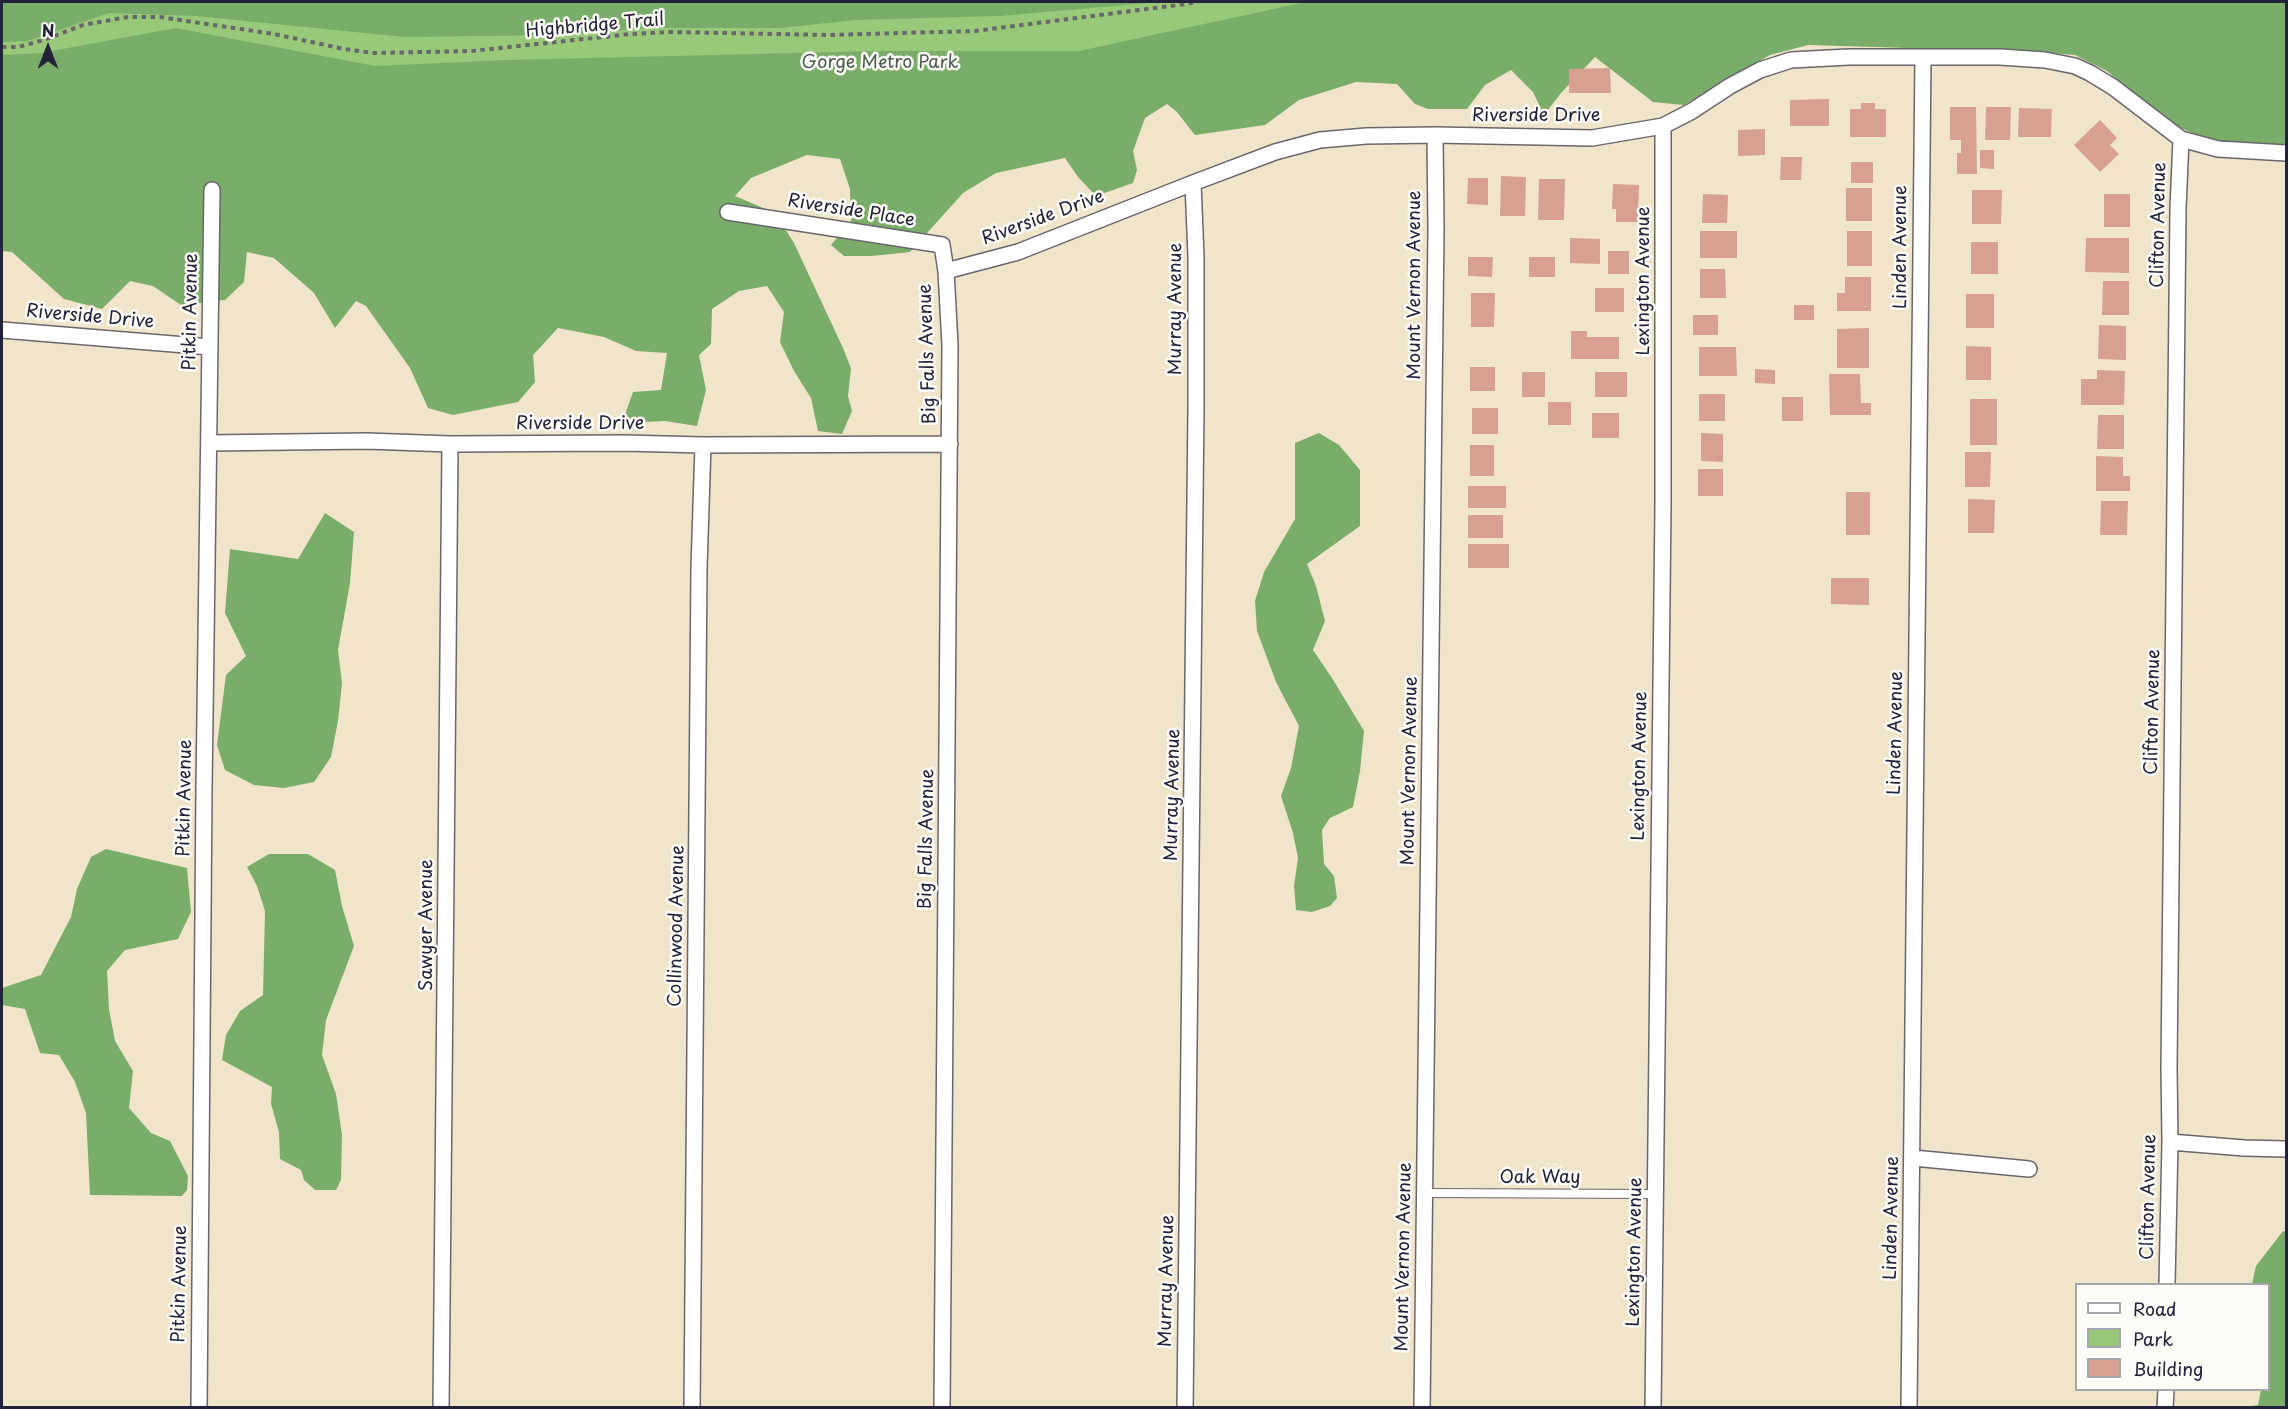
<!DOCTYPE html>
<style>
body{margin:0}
#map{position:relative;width:2288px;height:1409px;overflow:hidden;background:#f0e5ca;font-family:"Playpen Sans",sans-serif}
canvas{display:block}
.frame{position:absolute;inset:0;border:3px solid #22223b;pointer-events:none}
.legend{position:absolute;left:2075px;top:1283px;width:195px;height:108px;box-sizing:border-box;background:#fdfcf7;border:2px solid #a5a5ac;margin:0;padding:8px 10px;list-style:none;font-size:18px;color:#22223b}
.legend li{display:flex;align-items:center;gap:12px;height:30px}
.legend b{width:30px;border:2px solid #a5a5ac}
.north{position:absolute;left:18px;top:18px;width:60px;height:60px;-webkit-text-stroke:4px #fdfcf7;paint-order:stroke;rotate:0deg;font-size:16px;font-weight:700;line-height:24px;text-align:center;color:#22223b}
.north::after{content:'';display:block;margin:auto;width:21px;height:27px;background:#22223b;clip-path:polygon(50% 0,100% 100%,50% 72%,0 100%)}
</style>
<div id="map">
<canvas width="2288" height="1409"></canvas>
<div class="frame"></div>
<ul class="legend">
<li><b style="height:8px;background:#fff"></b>Road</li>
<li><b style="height:16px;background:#98c979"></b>Park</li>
<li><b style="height:16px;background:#d7a091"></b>Building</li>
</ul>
<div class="north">N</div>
</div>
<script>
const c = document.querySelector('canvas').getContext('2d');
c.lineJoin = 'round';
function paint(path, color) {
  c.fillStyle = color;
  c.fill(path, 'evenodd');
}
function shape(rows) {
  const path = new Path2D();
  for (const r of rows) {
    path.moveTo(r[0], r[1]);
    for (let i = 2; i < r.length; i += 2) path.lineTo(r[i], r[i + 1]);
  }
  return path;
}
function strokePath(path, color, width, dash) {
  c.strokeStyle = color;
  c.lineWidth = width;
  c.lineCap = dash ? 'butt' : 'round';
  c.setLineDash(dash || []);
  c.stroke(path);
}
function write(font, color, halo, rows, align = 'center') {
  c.font = font + ' "Playpen Sans",sans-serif';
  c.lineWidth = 5;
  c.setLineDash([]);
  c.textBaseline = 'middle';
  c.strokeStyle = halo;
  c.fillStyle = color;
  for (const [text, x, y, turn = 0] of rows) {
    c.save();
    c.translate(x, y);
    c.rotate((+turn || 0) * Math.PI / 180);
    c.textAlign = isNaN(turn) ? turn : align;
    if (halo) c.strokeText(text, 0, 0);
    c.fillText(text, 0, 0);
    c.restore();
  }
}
const green = shape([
 [2,2,1512,2,1255,51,2,119]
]);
const forest = shape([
 [2,2,1158,2,1000,16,855,20,781,28,650,28,561,35,404,37,196,16,109,13,27,41,2,42],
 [1306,2,2286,2,2286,146,2255,143,2232,143,2196,135,2165,120,2107,71,2075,55,2039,52,1808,45,1770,55,1684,105,1653,102,1595,57,1561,93,1544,115,1533,92,1511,70,1485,85,1467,109,1428,109,1415,104,1397,84,1356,82,1299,100,1265,125,1195,135,1177,112,1167,104,1145,118,1133,151,1137,170,1133,183,1096,196,1078,177,1065,158,996,173,963,193,910,252,872,256,844,256,831,245,851,221,850,189,840,159,807,155,751,178,735,196,775,213,794,243,843,348,851,368,848,396,852,411,842,434,818,431,811,398,794,371,780,342,784,312,767,286,739,291,712,309,711,344,699,355,706,390,697,426,665,421,622,423,633,392,661,390,667,353,636,351,604,337,558,328,533,355,535,382,518,402,453,415,428,408,410,368,366,306,356,301,335,328,314,293,274,258,247,252,244,282,225,300,181,305,153,286,130,281,102,309,64,299,12,252,2,251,2,55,41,53,176,28,375,66,507,60,877,51,1079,51],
 [1319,433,1339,445,1360,470,1360,526,1307,564,1316,586,1325,621,1313,650,1332,678,1364,731,1360,771,1353,807,1330,818,1322,830,1324,864,1334,876,1337,898,1330,906,1312,912,1296,910,1294,886,1298,858,1293,833,1281,796,1291,768,1299,726,1276,682,1257,631,1255,601,1264,572,1295,519,1295,443],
 [325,513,354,532,350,583,338,650,342,683,338,721,331,757,314,782,284,788,254,785,225,770,217,745,226,675,246,656,225,613,230,549,298,559],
 [106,849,187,868,191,912,178,939,125,950,107,971,109,1009,115,1041,133,1071,129,1108,151,1133,170,1141,188,1176,187,1190,182,1196,90,1195,86,1113,75,1082,59,1055,40,1053,25,1009,2,1005,2,988,41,975,71,917,77,889,91,857],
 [269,854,308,854,335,870,342,906,354,946,326,1020,322,1055,336,1094,342,1135,341,1180,336,1190,315,1190,304,1180,301,1170,280,1159,279,1132,271,1104,272,1087,222,1060,226,1035,240,1011,263,995,265,911,257,886,247,867],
 [2283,1231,2286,1232,2286,1407,2245,1407,2258,1405,2261,1390,2268,1390,2268,1284,2252,1284,2256,1266]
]);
const building = shape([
 [1610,68,1611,93,1569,93,1569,69],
 [1829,99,1829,126,1790,126,1790,100],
 [1861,103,1875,103,1875,109,1886,109,1886,137,1850,137,1850,109,1861,109],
 [1950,107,1976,107,1977,174,1957,174,1957,153,1961,153,1961,140,1950,140],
 [1986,107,2011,107,2010,140,1985,140],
 [2019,108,2052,109,2051,137,2018,137],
 [2100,120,2117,138,2110,145,2119,154,2100,172,2074,145],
 [1765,129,1765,155,1738,156,1738,130],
 [1980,150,1994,150,1994,169,1980,168],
 [1781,157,1802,157,1801,180,1780,180],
 [1851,162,1873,162,1873,183,1851,183],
 [1501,176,1526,177,1525,216,1500,216],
 [1468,178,1488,178,1488,205,1467,204],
 [1539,179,1565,179,1564,220,1538,220],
 [1613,184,1639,185,1638,222,1616,222,1616,209,1612,209],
 [1846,188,1872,188,1872,221,1846,221],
 [1972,190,2002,190,2001,224,1972,224],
 [1703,194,1728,195,1727,223,1702,223],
 [2104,194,2130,194,2130,227,2104,227],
 [1700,231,1737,231,1737,258,1700,258],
 [1847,231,1872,231,1872,266,1847,266],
 [1570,238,1600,239,1600,264,1570,263],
 [2086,238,2129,238,2129,273,2085,272],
 [1971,242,1998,242,1998,274,1971,274],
 [1608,251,1629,251,1629,274,1608,274],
 [1468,257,1493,257,1492,277,1468,276],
 [1529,257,1555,257,1555,277,1529,277],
 [1700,269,1725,269,1726,298,1700,298],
 [1845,277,1871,277,1871,311,1837,311,1837,293,1845,293],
 [2103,281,2129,281,2129,315,2102,315],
 [1595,288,1624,288,1624,312,1595,312],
 [1471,293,1495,293,1494,327,1471,327],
 [1966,294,1994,294,1994,328,1966,328],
 [1794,305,1814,305,1814,320,1794,320],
 [1693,315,1718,315,1718,335,1693,335],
 [2099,325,2126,326,2126,360,2098,359],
 [1869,328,1869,368,1837,368,1837,329],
 [1571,331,1587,331,1587,337,1619,337,1619,359,1571,359],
 [1966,346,1991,347,1991,380,1966,380],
 [1699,347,1736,347,1737,376,1699,376],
 [1470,367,1495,367,1495,391,1470,391],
 [1755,369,1775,370,1775,384,1755,383],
 [2097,370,2125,371,2124,405,2081,405,2081,379,2097,379],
 [1522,372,1545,372,1545,397,1522,397],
 [1595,372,1627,372,1627,397,1595,397],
 [1829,374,1860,374,1861,403,1871,403,1871,415,1830,415],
 [1699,394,1725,394,1725,421,1699,421],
 [1782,397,1803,397,1803,421,1782,421],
 [1970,399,1997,399,1997,445,1970,445],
 [1548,402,1571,402,1571,425,1548,425],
 [1472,408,1498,408,1498,434,1472,434],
 [1592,413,1619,413,1619,438,1592,438],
 [2098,415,2124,415,2124,449,2097,449],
 [1701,433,1723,434,1723,462,1701,461],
 [1470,445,1494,445,1494,476,1470,476],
 [1965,452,1991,452,1990,487,1965,487],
 [2096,456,2123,457,2123,476,2130,476,2130,491,2096,491],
 [1698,469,1723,469,1723,496,1698,496],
 [1468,486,1506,486,1506,508,1468,508],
 [1846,492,1870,492,1870,535,1846,535],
 [1968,499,1995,500,1994,533,1968,533],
 [2101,501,2128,501,2127,535,2100,535],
 [1468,515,1503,515,1503,538,1468,538],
 [1468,544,1509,544,1509,568,1468,568],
 [1831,578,1869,578,1869,605,1831,604]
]);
const path = shape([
 [2,47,18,47,44,40,83,25,128,17,160,17,274,34,344,49,374,53,472,51,631,34,670,32,829,35,975,31,1186,4,1196,2]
]);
const service = shape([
 [1424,1193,1655,1194]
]);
const minor = shape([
 [728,212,942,245,946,271,950,345,942,1408],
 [946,271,1018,252,1193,183,1275,152,1320,140,1366,136,1435,135,1592,138,1663,126,1692,111,1730,86,1760,70,1791,60,1849,57,2000,57,2045,60,2075,66,2090,73,2113,87,2181,139,2218,149,2286,153],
 [2,330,210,347],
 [209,443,367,441,450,444,624,443,703,445,950,444],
 [2170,1142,2244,1148,2286,1149],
 [1913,1158,2029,1169],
 [2167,1284,2170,1142,2169,1067,2178,208,2181,139],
 [199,1408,204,789,212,190],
 [441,1408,450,444],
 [692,1408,699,568,703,445],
 [1185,1408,1196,408,1196,257,1193,183],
 [1422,1408,1436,230,1435,135],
 [1653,1408,1663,504,1663,126],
 [1909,1408,1923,58],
 [2165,1408,2166,1390]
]);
const streetNames = [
 ["Highbridge Trail",595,26,-5],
 ["Riverside Drive",1536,116],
 ["Riverside Place",851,211,9],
 ["Riverside Drive",1043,218,-20],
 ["Clifton Avenue",2159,225,-89],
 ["Linden Avenue",1901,247,-90],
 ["Lexington Avenue",1644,281,-90],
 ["Mount Vernon Avenue",1415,285,-90],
 ["Murray Avenue",1176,309,-90],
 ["Pitkin Avenue",191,312,-89],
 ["Riverside Drive",90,317,5],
 ["Big Falls Avenue",928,354,-92],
 ["Riverside Drive",580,424],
 ["Clifton Avenue",2153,712,-89],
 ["Linden Avenue",1896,733,-89],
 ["Lexington Avenue",1640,766,-89],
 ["Mount Vernon Avenue",1410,771,-89],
 ["Murray Avenue",1173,795,-89],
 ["Pitkin Avenue",185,798,-89],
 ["Big Falls Avenue",927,839,-89],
 ["Sawyer Avenue",427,925,-90],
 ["Collinwood Avenue",677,926,-89],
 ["Oak Way",1540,1178],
 ["Clifton Avenue",2149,1197,-89],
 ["Linden Avenue",1892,1218,-89],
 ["Lexington Avenue",1635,1252,-89],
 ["Mount Vernon Avenue",1404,1257,-89],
 ["Murray Avenue",1167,1281,-89],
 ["Pitkin Avenue",180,1284,-89]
];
const parkNames = [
 ["Gorge Metro Park",880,63]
];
paint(green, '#98c979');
paint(forest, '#7aad69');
paint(building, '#d7a091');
strokePath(service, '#6a666d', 10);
strokePath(minor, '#6a666d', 18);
strokePath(path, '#6a666d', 4, [4.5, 4.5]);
strokePath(service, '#fff', 8);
strokePath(minor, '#fff', 15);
write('18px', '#22223b', '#fdfcf7', streetNames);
write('18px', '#4b5c51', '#fdfcf7', parkNames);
</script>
